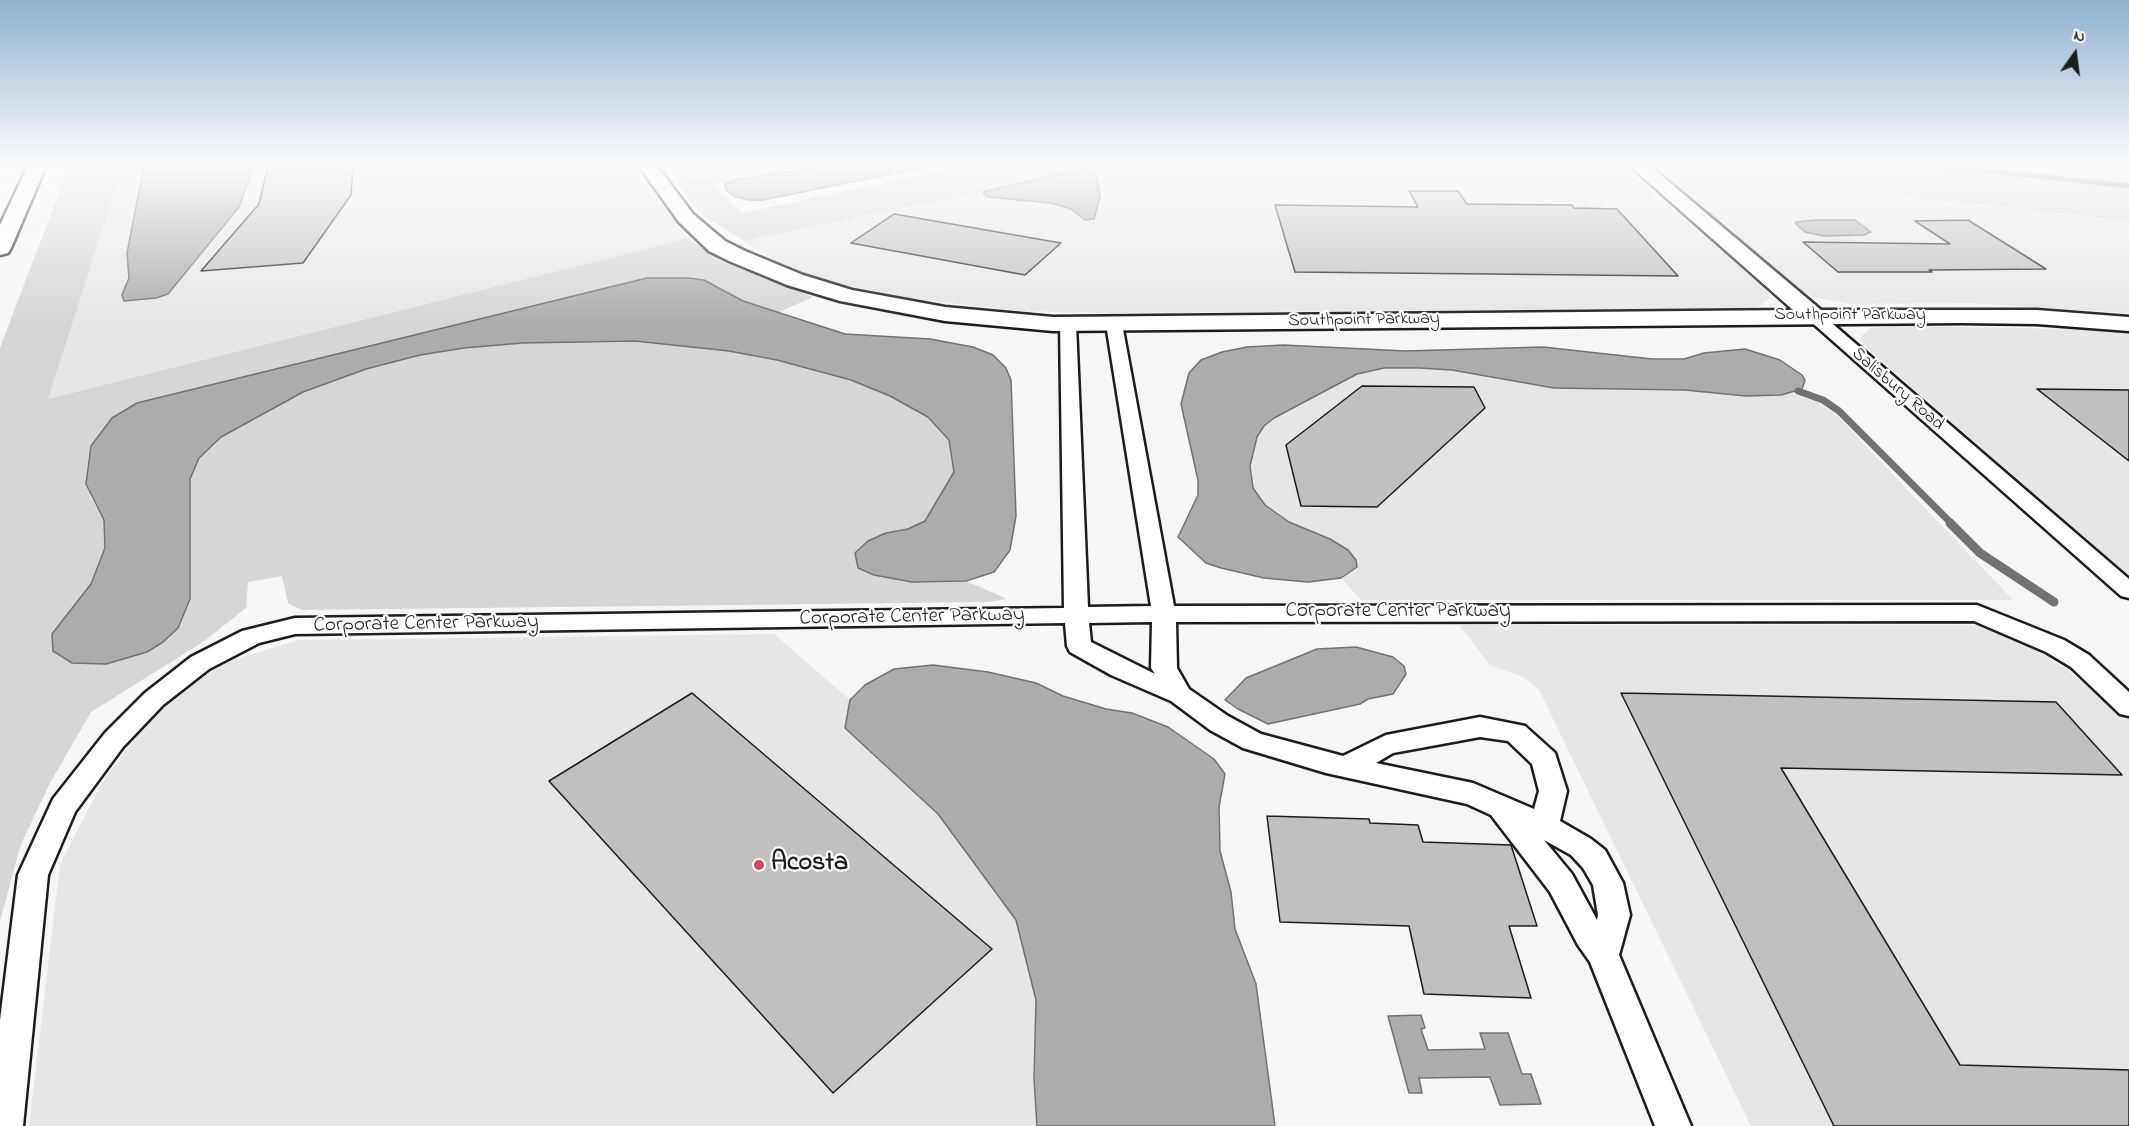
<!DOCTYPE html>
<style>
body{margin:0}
#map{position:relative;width:2129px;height:1126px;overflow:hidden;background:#f6f6f6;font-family:"Indie Flower",sans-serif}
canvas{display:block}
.north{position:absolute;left:2045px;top:24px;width:60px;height:60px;-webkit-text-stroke:4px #fff;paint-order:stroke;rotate:14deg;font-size:16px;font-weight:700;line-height:24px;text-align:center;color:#1c1c1c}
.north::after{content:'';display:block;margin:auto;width:21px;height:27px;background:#1c1c1c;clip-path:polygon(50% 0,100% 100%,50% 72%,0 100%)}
</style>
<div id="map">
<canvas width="2129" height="1126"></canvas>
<div class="north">N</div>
</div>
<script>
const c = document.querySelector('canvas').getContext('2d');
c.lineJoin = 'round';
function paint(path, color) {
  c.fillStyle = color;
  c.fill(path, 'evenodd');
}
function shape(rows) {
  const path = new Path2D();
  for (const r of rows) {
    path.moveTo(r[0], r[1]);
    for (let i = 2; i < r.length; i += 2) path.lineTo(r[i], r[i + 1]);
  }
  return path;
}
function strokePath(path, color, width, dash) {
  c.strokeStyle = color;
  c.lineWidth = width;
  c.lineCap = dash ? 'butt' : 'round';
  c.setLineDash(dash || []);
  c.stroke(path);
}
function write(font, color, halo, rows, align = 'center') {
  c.font = font + ' "Indie Flower",sans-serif';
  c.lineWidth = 4.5;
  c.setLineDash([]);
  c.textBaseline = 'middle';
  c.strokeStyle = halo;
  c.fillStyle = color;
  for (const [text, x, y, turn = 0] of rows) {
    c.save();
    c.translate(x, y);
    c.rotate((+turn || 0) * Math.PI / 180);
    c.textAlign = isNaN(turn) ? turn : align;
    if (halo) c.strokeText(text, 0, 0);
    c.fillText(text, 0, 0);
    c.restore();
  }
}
const built = shape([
 [123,166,633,166,688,238,48,399],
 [694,166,825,166,734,180,715,186,708,179,678,183,673,172,696,168],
 [1350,166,1622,166,1766,289,1770,298,1760,306,1752,308,1108,313,1021,311,912,299,837,283,784,266,744,241,983,192,987,197,1051,203,1071,209,1085,220,1094,219,1100,197,1095,168],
 [1728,180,1816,180,1920,198,2129,221,2129,313,1970,303,1850,304,1814,297,1798,289,1689,195,1716,193],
 [1900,326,2129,330,2129,578,1864,345,1860,337,1871,328],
 [1384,368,1452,370,1554,388,1685,390,1746,396,1781,395,1790,393,1817,402,1837,416,2013,600,1361,600,1341,578,1356,567,1356,560,1348,550,1330,539,1289,522,1265,505,1253,488,1250,466,1257,437,1264,426,1274,418,1357,374],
 [1459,625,1977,625,2001,633,2041,652,2120,708,2129,711,2129,1126,1751,1126,1539,690,1523,677,1490,665],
 [774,634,850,700,846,728,938,814,1016,920,1036,1000,1034,1079,1037,1126,29,1126,60,864,102,783,148,720,202,677,235,659,299,640]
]);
const green = shape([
 [69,166,123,166,48,399,688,238,723,262,813,297,777,313,742,301,704,280,137,403,90,496,104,520,105,548,91,584,52,634,106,664,147,652,163,642,190,599,190,479,199,458,221,437,303,392,366,369,420,355,464,348,522,343,635,341,730,351,777,360,851,380,890,396,928,417,949,440,954,472,925,521,908,529,886,533,912,582,966,581,1007,599,988,602,302,610,288,603,282,576,248,582,246,608,203,642,91,712,50,783,21,844,0,921,0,348],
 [964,166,1350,166,1089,167,983,192,744,241,700,213,678,183,708,179,742,213],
 [1658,166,2129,166,2129,221,1920,198,1816,180,1728,180,1716,193,1689,195]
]);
const water = shape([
 [144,166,254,166,239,207,168,294,156,298,124,301,122,295,129,278,127,253,144,166],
 [825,166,931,166,763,200,748,200,734,196,726,190,725,184,734,180,825,166],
 [1089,167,1095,168,1100,197,1094,219,1085,220,1071,209,1051,203,987,197,983,192,1089,167],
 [1816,220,1855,220,1871,232,1864,235,1824,236,1805,232,1796,224,1796,222,1816,220],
 [647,278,689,278,704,280,743,301,845,334,930,339,973,347,993,355,1006,368,1011,380,1016,516,1010,550,994,572,966,581,912,582,874,575,858,568,855,553,868,541,886,533,908,529,925,521,954,472,949,440,928,417,890,396,851,380,777,360,729,351,635,341,522,343,464,348,420,355,366,369,303,392,221,437,199,458,190,479,190,599,178,628,163,642,147,652,106,664,72,663,53,651,52,634,91,584,105,548,104,520,86,484,91,446,112,418,137,403,647,278],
 [1283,345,1406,351,1543,347,1652,359,1684,359,1704,353,1745,349,1780,360,1802,375,1805,380,1802,389,1781,395,1746,396,1685,390,1554,388,1452,370,1419,368,1384,368,1357,374,1274,418,1264,426,1257,437,1250,466,1253,488,1265,505,1289,522,1330,539,1348,550,1356,560,1357,567,1341,578,1308,582,1264,578,1221,568,1206,563,1178,537,1198,495,1198,480,1181,404,1189,373,1201,360,1222,352,1247,347,1283,345],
 [1356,647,1393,657,1404,666,1406,674,1393,694,1368,699,1360,704,1268,724,1238,709,1225,700,1246,678,1317,649,1356,647],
 [933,665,988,672,1036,683,1063,696,1106,709,1132,713,1168,727,1214,759,1225,774,1219,807,1220,851,1231,892,1235,929,1256,984,1275,1126,1037,1126,1034,1079,1036,1000,1016,920,938,814,845,728,850,700,865,685,894,669,933,665],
 [1421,1015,1425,1028,1421,1029,1428,1050,1485,1049,1480,1033,1508,1033,1522,1074,1531,1074,1541,1104,1500,1105,1490,1077,1419,1078,1422,1093,1409,1093,1388,1016,1421,1015]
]);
const streamFar2 = shape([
 [1943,166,2129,186]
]);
const streamFar1 = shape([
 [1798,391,1823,400,1839,411,1952,524]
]);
const stream = shape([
 [1950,523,1980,553,2054,602]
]);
const building = shape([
 [268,166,353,166,351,195,303,263,201,271,259,204,268,166],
 [1409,191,1458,191,1467,204,1572,205,1574,208,1617,209,1678,276,1295,272,1275,205,1418,207,1409,191],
 [894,214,1061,243,1025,275,851,243,894,214],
 [1968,220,2046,269,1929,270,1932,272,1838,272,1803,242,1950,244,1915,221,1968,220],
 [1362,386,1474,387,1485,408,1377,507,1301,506,1286,445,1362,386],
 [2037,389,2129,390,2129,461,2037,389],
 [692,693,992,949,833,1093,549,781,692,693],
 [1621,693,2056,702,2122,775,1781,768,1960,1065,2129,1070,2129,1126,1834,1126,1621,693],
 [1267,816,1369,819,1370,823,1418,825,1423,842,1511,845,1537,926,1509,926,1531,998,1424,994,1409,926,1280,922,1267,816]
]);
const street = shape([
 [1814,311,1820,313,2129,579,2129,598,2121,596,1808,319,1806,316,1814,311],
 [1068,319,1076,324,1088,607,1151,606,1106,324,1114,319,1122,324,1174,606,1977,605,2064,640,2089,655,2129,692,2129,716,2120,714,2071,667,2046,652,1974,621,1176,622,1177,668,1189,689,1228,716,1261,734,1343,756,1386,735,1480,717,1525,726,1555,753,1567,791,1560,821,1591,839,1605,850,1623,883,1630,915,1619,955,1691,1126,1655,1126,1590,962,1578,945,1550,892,1491,815,1467,804,1326,773,1243,748,1210,730,1171,701,1111,675,1070,652,1067,646,1065,623,295,634,259,643,209,669,163,705,123,747,75,812,48,875,23,1126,0,1126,0,1020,18,875,53,799,105,733,145,693,191,657,242,631,295,618,1064,608,1060,324,1068,319],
 [1152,622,1151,668,1155,674,1091,642,1089,623,1152,622],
 [1480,737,1508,741,1532,764,1539,791,1534,809,1473,783,1376,763,1393,753,1480,737],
 [1544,840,1571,855,1583,868,1593,885,1598,915,1597,920,1572,874,1544,840]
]);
const secondary = shape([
 [639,166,657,166,693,214,725,241,745,251,803,275,852,290,945,307,1053,317,1793,310,1630,166,1650,166,1821,310,2037,310,2129,317,2129,331,2037,324,1961,323,1053,331,945,321,840,301,787,285,729,261,709,251,679,222,639,166]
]);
const highway = shape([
 [28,166,46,166,11,248,8,253,0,255,0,225,28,166]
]);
const markers = [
 [759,865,6,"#d1495b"]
];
const farStreetnames = [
 ["Southpoint Parkway",1850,316],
 ["Southpoint Parkway",1364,321,-1],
 ["Salisbury Road",1897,390,41]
];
const streetNames = [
 ["Corporate Center Parkway",1398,613],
 ["Corporate Center Parkway",912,618,-1],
 ["Corporate Center Parkway",426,625,-1]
];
const nearPoinames = [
 ["Acosta",771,865]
];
paint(built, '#e6e6e6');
paint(green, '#d6d6d6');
paint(water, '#acacac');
strokePath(water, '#727272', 1.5);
strokePath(streamFar2, '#727272', 5);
strokePath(streamFar1, '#727272', 7);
strokePath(stream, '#727272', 9);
paint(building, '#c0c0c0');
strokePath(building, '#1c1c1c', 1.5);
strokePath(street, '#1c1c1c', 5);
strokePath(secondary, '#1c1c1c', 5);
strokePath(highway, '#1c1c1c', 5);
paint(street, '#fff');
paint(secondary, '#fff');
paint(highway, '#fff');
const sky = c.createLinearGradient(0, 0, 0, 323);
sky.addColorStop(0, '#90b1d0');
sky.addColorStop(0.51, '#fbfbfb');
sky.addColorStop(1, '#fbfbfb00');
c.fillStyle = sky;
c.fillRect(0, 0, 2129, 323);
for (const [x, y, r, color] of markers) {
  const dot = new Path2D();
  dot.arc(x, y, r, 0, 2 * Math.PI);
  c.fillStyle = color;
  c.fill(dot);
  strokePath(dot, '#fff', 2);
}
write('18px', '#1c1c1c', '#fff', farStreetnames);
write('21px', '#1c1c1c', '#fff', streetNames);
write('bold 26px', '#1c1c1c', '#fff', nearPoinames, 'left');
</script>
